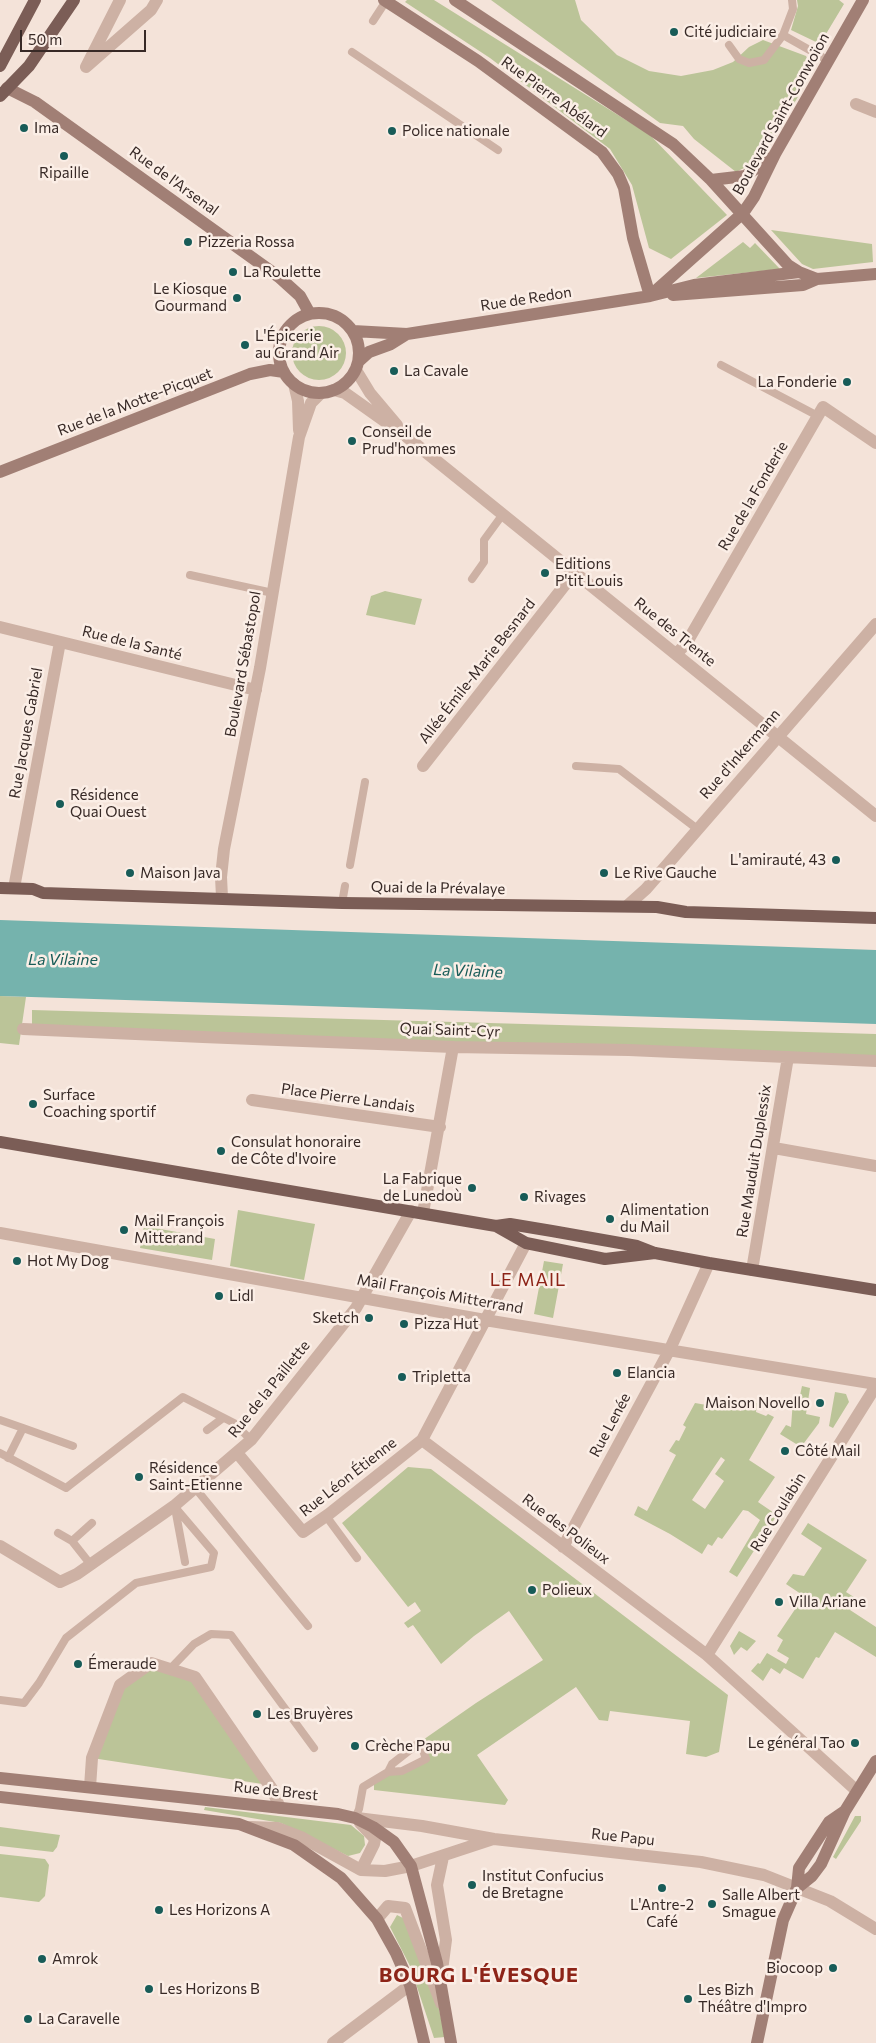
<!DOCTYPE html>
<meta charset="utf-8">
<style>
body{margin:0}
#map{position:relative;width:876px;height:2043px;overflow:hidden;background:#f4e3d9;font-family:Commissioner,sans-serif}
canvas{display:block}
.scale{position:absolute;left:20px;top:30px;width:126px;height:22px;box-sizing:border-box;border:2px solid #372926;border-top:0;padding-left:6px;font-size:15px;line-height:18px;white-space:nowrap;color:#372926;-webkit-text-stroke:4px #fbeee6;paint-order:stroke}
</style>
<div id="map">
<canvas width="876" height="2043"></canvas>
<div class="scale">50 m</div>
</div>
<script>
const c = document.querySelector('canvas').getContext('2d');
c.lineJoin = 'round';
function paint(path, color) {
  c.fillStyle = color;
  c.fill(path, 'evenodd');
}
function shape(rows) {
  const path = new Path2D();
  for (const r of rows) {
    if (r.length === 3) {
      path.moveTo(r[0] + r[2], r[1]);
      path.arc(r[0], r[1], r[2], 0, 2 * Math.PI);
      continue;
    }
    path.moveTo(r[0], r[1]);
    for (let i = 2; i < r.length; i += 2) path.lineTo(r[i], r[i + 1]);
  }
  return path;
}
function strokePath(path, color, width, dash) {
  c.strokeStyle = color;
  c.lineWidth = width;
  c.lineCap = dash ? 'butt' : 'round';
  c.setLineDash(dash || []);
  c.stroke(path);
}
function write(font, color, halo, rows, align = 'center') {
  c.font = font + ' Commissioner,sans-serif';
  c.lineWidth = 5;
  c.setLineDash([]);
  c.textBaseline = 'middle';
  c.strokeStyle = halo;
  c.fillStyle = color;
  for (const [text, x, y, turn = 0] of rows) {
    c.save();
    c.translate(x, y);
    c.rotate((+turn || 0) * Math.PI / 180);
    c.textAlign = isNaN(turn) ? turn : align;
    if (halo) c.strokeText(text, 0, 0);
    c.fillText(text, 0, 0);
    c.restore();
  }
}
const green = shape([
 [407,0,434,0,650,135,727,215,671,259,649,248,632,185,610,149,490,58,405,2],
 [491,0,575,0,581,20,617,55,649,71,681,76,713,70,733,62,749,47,763,40,806,56,808,60,803,62,806,69,803,88,766,152,760,160,736,172,694,139,683,126,660,123],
 [797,0,839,0,844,4,826,34,819,37,816,42,791,30,798,6],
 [771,230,872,244,873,262,813,269,802,264],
 [743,242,750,248,755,243,780,269,696,278],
 [319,353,27],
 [385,591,422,599,415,625,366,615,371,596],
 [0,996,26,997,19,1045,0,1043],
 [32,1010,876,1034,876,1064,32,1027],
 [238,1210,315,1224,304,1280,230,1266],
 [144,1226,215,1239,212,1260,140,1248],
 [544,1261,563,1264,553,1318,534,1314],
 [802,1386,810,1388,806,1414,820,1417,819,1423,801,1447,780,1434,786,1425,791,1427,793,1400,799,1400],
 [835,1392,846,1394,849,1402,833,1428,829,1426],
 [743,1401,757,1403,756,1412,766,1416,768,1414,774,1417,749,1460,775,1477,758,1502,777,1515,737,1577,729,1572,760,1520,748,1511,743,1510,722,1539,718,1537,712,1546,708,1544,702,1554,670,1534,634,1515,638,1506,647,1511,676,1455,669,1451,676,1440,679,1441,686,1427,683,1425,695,1403,724,1408,725,1404,736,1406,736,1410,741,1411],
 [721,1457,725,1460,715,1474,724,1481,705,1509,692,1500],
 [408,1467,431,1469,728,1695,719,1752,706,1757,686,1754,690,1721,610,1711,608,1721,599,1720,576,1687,477,1755,508,1800,505,1805,374,1790,374,1781,388,1772,402,1771,426,1759,420,1742,476,1703,543,1660,509,1611,474,1636,441,1664,413,1625,408,1628,404,1623,421,1611,415,1602,408,1607,342,1523],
 [808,1523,867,1560,846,1592,857,1599,850,1610,876,1627,876,1657,835,1632,819,1658,816,1657,803,1679,784,1668,780,1674,771,1668,763,1681,751,1671,758,1663,760,1664,767,1653,786,1664,789,1658,777,1651,783,1640,777,1636,804,1596,786,1584,793,1574,804,1576,822,1548,801,1534],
 [739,1631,756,1641,747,1651,741,1647,734,1655,730,1646],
 [151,1663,195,1677,269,1785,92,1758,120,1685],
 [205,1807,351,1825,364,1836,365,1845,360,1853,348,1856,281,1823,204,1810],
 [855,1816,861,1816,861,1821,836,1859,833,1857],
 [0,1827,60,1835,57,1847,53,1852,0,1846],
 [0,1854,45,1859,49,1865,45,1896,39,1902,0,1897],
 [397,1915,405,1919,436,1995,445,2037,434,2038,410,1966,390,1927]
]);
const water = shape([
 [0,920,876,950,876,1024,0,996]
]);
const lane = shape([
 [792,0,793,9,783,35,829,61],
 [373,21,386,1],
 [729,45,739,59,749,63,764,60,783,35],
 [352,52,498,150],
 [721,365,818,416],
 [190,575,273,593],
 [472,579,484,562,484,540,503,514],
 [576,766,619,769,696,828],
 [350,865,365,782],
 [342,903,345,886],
 [0,1420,23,1428,8,1458],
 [23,1428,73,1446],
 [207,1430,223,1418],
 [0,1453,66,1488,183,1397,234,1423,251,1440],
 [196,1489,308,1626],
 [175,1508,185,1562],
 [326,1516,357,1558],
 [58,1533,72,1541,92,1523],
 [72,1541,91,1565],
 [170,1669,194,1644,211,1634,231,1635,314,1748],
 [0,1700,24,1703,39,1683,66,1638,136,1583,211,1567,214,1553,174,1506],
 [355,1818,359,1809,363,1787,388,1772,402,1771,426,1759,420,1742,392,1764,388,1772]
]);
const street = shape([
 [120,0,86,67,151,10,157,0],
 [856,104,876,112],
 [356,370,370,393,397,425],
 [294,384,298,401,299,430],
 [334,390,345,393,407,437,876,816],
 [0,627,256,690],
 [676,654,686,644,823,407,876,443],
 [423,766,575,572],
 [14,888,60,642],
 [222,897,221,877,224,849,260,668,299,437,311,403,321,393],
 [627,906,646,889,876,624],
 [23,1029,203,1037,453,1047,629,1050,876,1061],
 [252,1100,440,1127],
 [774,1148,876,1166],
 [423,1213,453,1047],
 [0,1233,485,1320,876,1384],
 [752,1270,788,1057],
 [422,1440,707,1655,857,1791],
 [238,1454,303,1532,329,1514,422,1440,526,1243],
 [0,1546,60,1582,77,1574,174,1506,251,1440,356,1308,411,1211],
 [563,1547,670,1349,709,1263],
 [707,1655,876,1386],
 [90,1787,92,1758,120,1685,151,1663,195,1677,272,1789,280,1808],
 [357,1818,422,1826,494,1839,701,1862,764,1875,830,1901,876,1929],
 [360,1823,375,1839,374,1844,361,1870],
 [250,1827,278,1828,301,1837,361,1870,385,1871,411,1866,493,1839],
 [377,1919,388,1906,405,1908,441,2003],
 [441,1978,446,1940,437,1885,443,1857],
 [333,2043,410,1985]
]);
const secondary = shape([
 [384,0,478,61,602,152,618,174,624,188,633,238,650,296],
 [455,0,673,144,711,180,788,265,799,272,817,279],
 [7,88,35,102,279,277,300,296,310,314],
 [711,180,745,176,771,158],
 [652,294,743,213,754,197,775,154,863,0],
 [673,295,803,285,817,279,876,274],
 [319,353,40],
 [353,331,407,334,650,296,694,285,799,272],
 [359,361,369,352,391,344,407,334],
 [0,472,250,374,270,370,284,372],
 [0,1778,338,1814,355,1818,373,1827,394,1842,411,1866,437,1963,451,2043],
 [0,1797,239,1824,294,1845,341,1878,377,1919,396,1953,410,1985,424,2043],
 [797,1888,812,1876,821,1864,845,1811,876,1761],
 [757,2043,783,1920,797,1888,799,1868,829,1822,845,1811]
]);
const primary = shape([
 [0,66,35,0],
 [0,96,29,66,74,0],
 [0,888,33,889,43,893,342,903,657,907,686,912,876,918],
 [0,1142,496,1226,526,1243,605,1259,655,1253],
 [496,1226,510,1224,552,1231,637,1246,655,1253,709,1263,876,1290]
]);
const markers = [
 [674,32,5,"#185c58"],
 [24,128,5,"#185c58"],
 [392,131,5,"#185c58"],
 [64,156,5,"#185c58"],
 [188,242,5,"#185c58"],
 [233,272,5,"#185c58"],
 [237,298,5,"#185c58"],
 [245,345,5,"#185c58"],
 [394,371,5,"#185c58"],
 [847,382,5,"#185c58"],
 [352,441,5,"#185c58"],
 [545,573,5,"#185c58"],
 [60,804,5,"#185c58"],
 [836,860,5,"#185c58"],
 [130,873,5,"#185c58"],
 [604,873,5,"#185c58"],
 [33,1104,5,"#185c58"],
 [221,1151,5,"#185c58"],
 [472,1188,5,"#185c58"],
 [524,1197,5,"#185c58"],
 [610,1219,5,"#185c58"],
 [124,1230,5,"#185c58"],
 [17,1261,5,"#185c58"],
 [219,1296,5,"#185c58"],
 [369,1318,5,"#185c58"],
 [404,1324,5,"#185c58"],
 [617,1373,5,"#185c58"],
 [402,1377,5,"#185c58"],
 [820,1403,5,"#185c58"],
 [785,1451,5,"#185c58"],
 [139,1477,5,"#185c58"],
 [532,1590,5,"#185c58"],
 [779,1602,5,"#185c58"],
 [78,1664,5,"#185c58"],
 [257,1714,5,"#185c58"],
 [855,1743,5,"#185c58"],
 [355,1746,5,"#185c58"],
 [472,1885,5,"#185c58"],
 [662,1888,5,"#185c58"],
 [712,1904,5,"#185c58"],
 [159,1910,5,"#185c58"],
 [42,1959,5,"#185c58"],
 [833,1968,5,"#185c58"],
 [149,1989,5,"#185c58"],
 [688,1999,5,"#185c58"],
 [28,2019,5,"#185c58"]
];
const poiNames = [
 ["Cité judiciaire",684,32],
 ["Ima",34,128],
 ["Police nationale",402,131],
 ["Ripaille",64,173,"center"],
 ["Pizzeria Rossa",198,242],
 ["La Roulette",243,272],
 ["Le Kiosque",227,289,"right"],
 ["Gourmand",227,306,"right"],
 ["L'Épicerie",255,336],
 ["au Grand Air",255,353],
 ["La Cavale",404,371],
 ["La Fonderie",837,382,"right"],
 ["Conseil de",362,432],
 ["Prud'hommes",362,449],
 ["Editions",555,564],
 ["P'tit Louis",555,581],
 ["Résidence",70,795],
 ["Quai Ouest",70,812],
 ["L'amirauté, 43",826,860,"right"],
 ["Maison Java",140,873],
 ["Le Rive Gauche",614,873],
 ["Surface",43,1095],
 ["Coaching sportif",43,1112],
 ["Consulat honoraire",231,1142],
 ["de Côte d'Ivoire",231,1159],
 ["La Fabrique",462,1179,"right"],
 ["de Lunedoù",462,1196,"right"],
 ["Rivages",534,1197],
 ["Alimentation",620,1210],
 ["du Mail",620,1227],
 ["Mail François",134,1221],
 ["Mitterand",134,1238],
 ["Hot My Dog",27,1261],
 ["Lidl",229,1296],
 ["Sketch",359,1318,"right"],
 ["Pizza Hut",414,1324],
 ["Elancia",627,1373],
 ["Tripletta",412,1377],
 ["Maison Novello",810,1403,"right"],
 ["Côté Mail",795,1451],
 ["Résidence",149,1468],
 ["Saint-Etienne",149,1485],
 ["Polieux",542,1590],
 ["Villa Ariane",789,1602],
 ["Émeraude",88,1664],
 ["Les Bruyères",267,1714],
 ["Le général Tao",845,1743,"right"],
 ["Crèche Papu",365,1746],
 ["Institut Confucius",482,1876],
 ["de Bretagne",482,1893],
 ["Salle Albert",722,1895],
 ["Smague",722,1912],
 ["L'Antre-2",662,1905,"center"],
 ["Café",662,1922,"center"],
 ["Les Horizons A",169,1910],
 ["Amrok",52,1959],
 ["Biocoop",823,1968,"right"],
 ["Les Horizons B",159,1989],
 ["Les Bizh",698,1990],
 ["Théâtre d'Impro",698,2007],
 ["La Caravelle",38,2019]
];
const streetNames = [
 ["Rue Pierre Abélard",554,97,36],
 ["Boulevard Saint-Conwoïon",781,114,-61],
 ["Rue de l'Arsenal",174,181,36],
 ["Rue de Redon",526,299,-9],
 ["Rue de la Motte-Picquet",135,402,-21],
 ["Rue de la Fonderie",753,496,-60],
 ["Rue des Trente",675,632,39],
 ["Rue de la Santé",132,643,14],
 ["Boulevard Sébastopol",243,664,-80],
 ["Allée Émile-Marie Besnard",477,671,-52],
 ["Rue Jacques Gabriel",26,733,-80],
 ["Rue d'Inkermann",740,754,-49],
 ["Quai de la Prévalaye",438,888,1],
 ["Quai Saint-Cyr",450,1030,2],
 ["Place Pierre Landais",348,1098,8],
 ["Rue Mauduit Duplessix",754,1161,-81],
 ["Mail François Mitterrand",440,1294,10],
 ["Rue de la Paillette",269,1389,-51],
 ["Rue Lenée",610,1425,-62],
 ["Rue Léon Étienne",348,1477,-38],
 ["Rue Coulabin",778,1512,-58],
 ["Rue des Polieux",566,1529,37],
 ["Rue de Brest",276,1791,6],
 ["Rue Papu",623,1837,6]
];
const waterNames = [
 ["La Vilaine",63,960],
 ["La Vilaine",468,971,2]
];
const quarterNames = [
 ["LE MAIL",528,1280]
];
const districtNames = [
 ["BOURG L'ÉVESQUE",479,1975]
];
paint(green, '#bbc498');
paint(water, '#75b3ad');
strokePath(lane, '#cdb1a4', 8);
strokePath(street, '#cdb1a4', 12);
strokePath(secondary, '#a17f75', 12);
strokePath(primary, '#7b5d56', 12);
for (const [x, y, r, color] of markers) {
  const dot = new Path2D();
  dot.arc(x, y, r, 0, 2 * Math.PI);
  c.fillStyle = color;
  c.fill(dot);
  strokePath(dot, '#fbeee6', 2);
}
write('15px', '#372926', '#fbeee6', poiNames, 'left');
write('15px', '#372926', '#fbeee6', streetNames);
write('italic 16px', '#185c58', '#fbeee6', waterNames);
c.letterSpacing = '1px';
write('18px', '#8d2418', '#fbeee6', quarterNames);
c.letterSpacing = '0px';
c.letterSpacing = '1px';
write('bold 20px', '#8d2418', '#fbeee6', districtNames);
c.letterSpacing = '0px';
</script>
